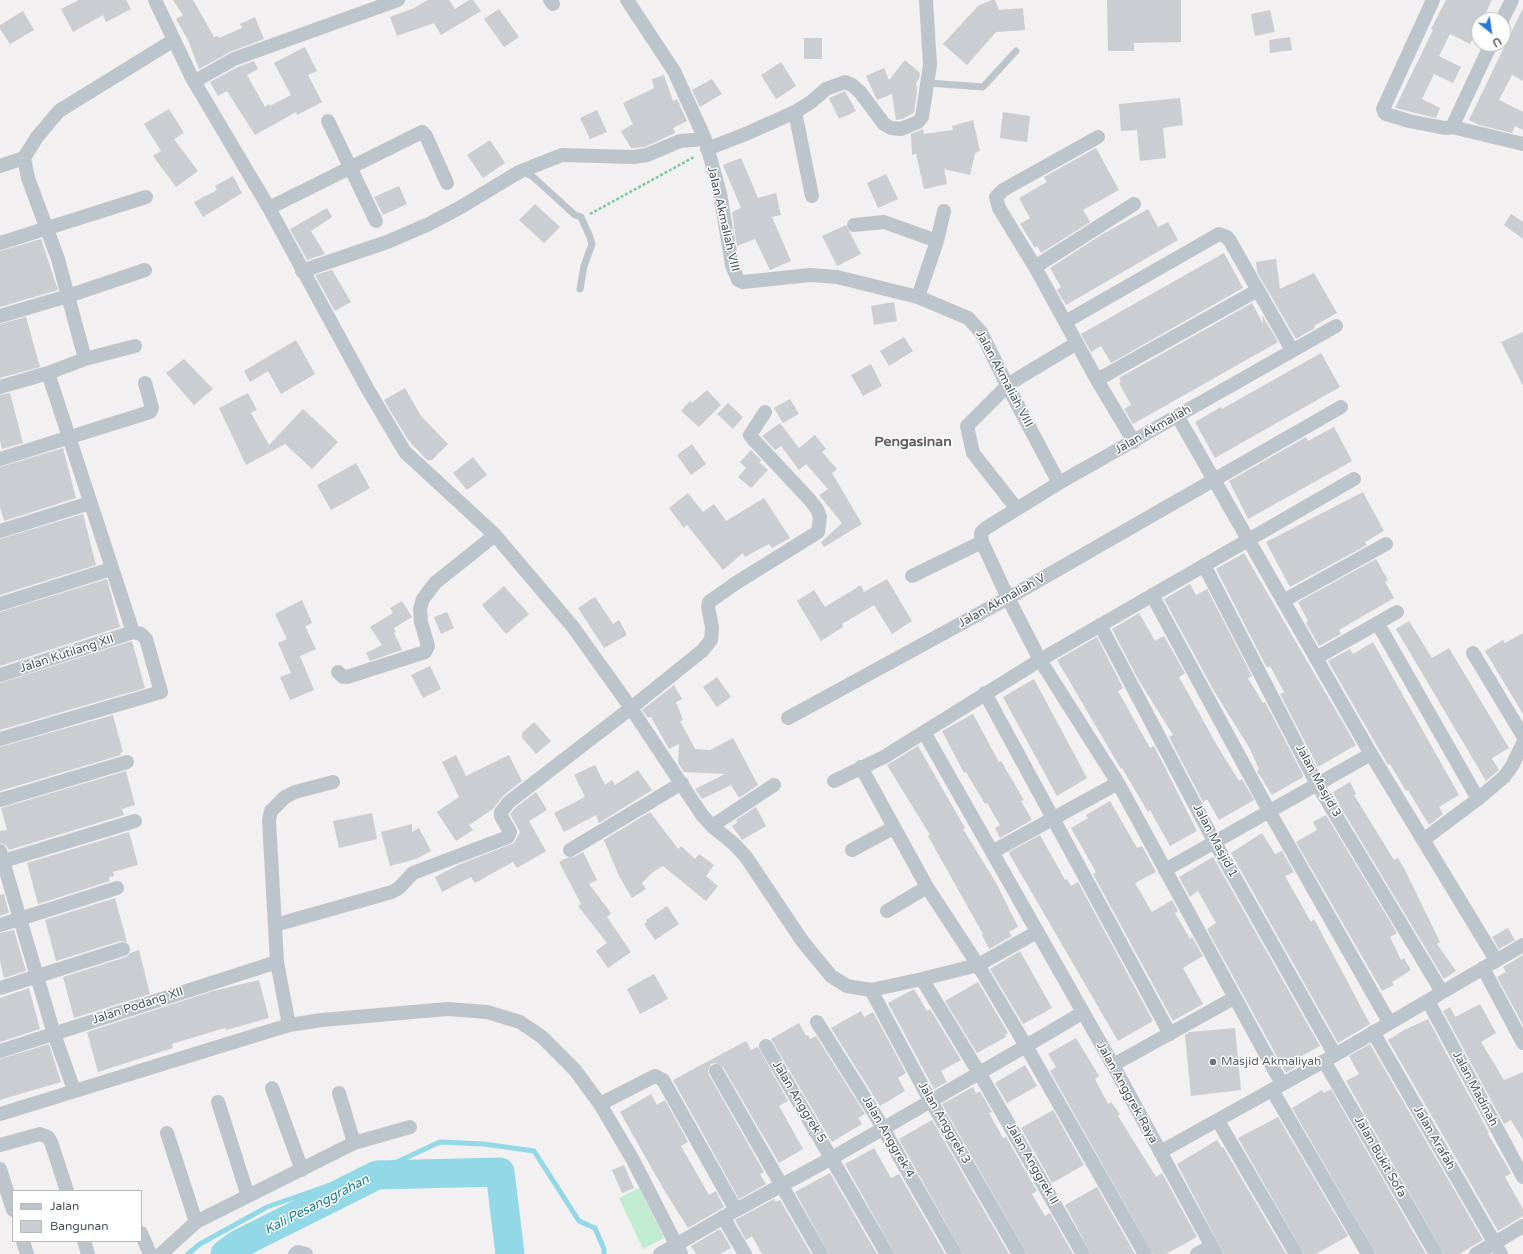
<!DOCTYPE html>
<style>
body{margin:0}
#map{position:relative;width:1523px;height:1254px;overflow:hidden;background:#f2f0f0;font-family:"Varela Round",sans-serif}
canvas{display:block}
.legend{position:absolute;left:12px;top:1190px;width:130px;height:52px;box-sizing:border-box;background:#fff;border:1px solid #b6bbbe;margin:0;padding:5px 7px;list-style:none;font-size:12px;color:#49545c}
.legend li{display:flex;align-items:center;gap:8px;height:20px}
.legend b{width:20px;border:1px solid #b6bbbe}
.north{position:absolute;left:1471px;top:12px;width:40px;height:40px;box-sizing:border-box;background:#fff;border:1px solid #b6bbbe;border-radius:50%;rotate:150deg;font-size:11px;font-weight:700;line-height:16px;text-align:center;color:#49545c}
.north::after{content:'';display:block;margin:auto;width:14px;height:18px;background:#267ad6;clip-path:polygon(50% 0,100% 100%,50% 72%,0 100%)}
</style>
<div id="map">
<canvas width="1523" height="1254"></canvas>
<ul class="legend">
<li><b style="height:5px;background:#bdc5cc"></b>Jalan</li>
<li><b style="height:11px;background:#cacdd2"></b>Bangunan</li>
</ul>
<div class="north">U</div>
</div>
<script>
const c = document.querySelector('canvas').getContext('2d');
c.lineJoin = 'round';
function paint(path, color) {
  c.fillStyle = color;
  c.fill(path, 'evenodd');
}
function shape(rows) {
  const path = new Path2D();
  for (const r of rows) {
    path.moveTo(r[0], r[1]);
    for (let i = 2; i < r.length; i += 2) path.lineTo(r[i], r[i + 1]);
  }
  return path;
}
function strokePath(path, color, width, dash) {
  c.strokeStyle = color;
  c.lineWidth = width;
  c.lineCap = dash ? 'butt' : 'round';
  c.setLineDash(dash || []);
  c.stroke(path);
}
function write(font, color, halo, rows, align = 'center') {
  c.font = font + ' "Varela Round",sans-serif';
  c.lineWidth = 3;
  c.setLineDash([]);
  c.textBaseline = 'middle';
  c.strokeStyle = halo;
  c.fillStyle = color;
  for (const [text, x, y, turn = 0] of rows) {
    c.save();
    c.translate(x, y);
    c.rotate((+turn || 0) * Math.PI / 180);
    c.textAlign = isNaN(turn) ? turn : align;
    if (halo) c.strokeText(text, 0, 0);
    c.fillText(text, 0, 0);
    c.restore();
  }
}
const green = shape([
 [639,1188,664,1238,643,1249,619,1198]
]);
const stream = shape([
 [188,1254,200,1244,267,1207,399,1161,440,1142,484,1144,534,1151,579,1221,595,1228,604,1249,604,1254]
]);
const river = shape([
 [225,1254,237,1245,377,1175,500,1172,510,1254]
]);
const building = shape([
 [79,0,126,0,131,9,106,22,103,15,73,32,61,9],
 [173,0,193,0,214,37,218,36,219,38,242,28,240,24,255,17,264,39,230,52,199,69,188,40,176,19,183,15],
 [428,0,449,0,455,9,469,0,473,0,481,11,441,35,434,23,397,36,390,17,414,8],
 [992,0,995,0,999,10,1023,8,1025,30,996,32,967,65,943,44,978,6],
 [1107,0,1181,0,1181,42,1134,43,1134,51,1108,51],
 [1446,0,1492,0,1482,20,1479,20,1479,26,1470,44,1450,34,1439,56,1461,67,1453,83,1434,74,1422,99,1440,108,1436,118,1395,108,1433,30,1431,29],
 [1523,8,1523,81,1512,75,1499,100,1523,112,1523,130,1515,126,1512,133,1479,125,1469,120],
 [499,9,519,37,504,47,484,19],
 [1270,10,1275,32,1255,36,1251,14],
 [23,11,34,30,10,44,0,29,0,25],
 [1290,37,1292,50,1270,53,1269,40],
 [804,38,822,38,822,59,804,59],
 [305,47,317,71,308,75,322,102,297,115,296,112,255,135,227,91,218,96,210,82,238,67,254,61,258,69,247,75,265,107,269,104,270,106,291,95,274,63],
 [905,60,920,73,919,79,916,83,917,91,914,113,902,119,896,120,892,94,877,100,866,76,884,68,889,80],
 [781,62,796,86,776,99,761,75],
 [664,75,673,101,677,99,687,121,673,128,675,133,645,147,631,148,621,131,633,124,623,103,654,88,652,79],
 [712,79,722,94,700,107,692,90],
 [845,91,856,111,839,119,829,98],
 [1180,98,1183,125,1163,128,1166,158,1140,161,1137,130,1121,131,1119,104],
 [169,109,184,133,174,139,198,171,176,187,153,156,161,151,144,124],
 [597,110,607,132,590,139,580,118],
 [1003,112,1030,116,1027,142,1000,138],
 [973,120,980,151,975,153,970,175,944,169,947,184,924,189,916,154,912,155,911,134,923,129,924,134,953,130,952,126],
 [490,140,505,163,483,178,467,155],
 [1096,148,1119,190,1083,210,1090,222,1041,253,1037,246,1035,248,1020,224,1030,218,1019,198,1047,182,1044,177],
 [741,158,758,198,776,193,781,215,772,217,791,261,770,270,755,239,737,246,732,212,741,208,723,165],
 [886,174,898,199,878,208,867,183],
 [233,176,242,193,203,217,194,202,217,190,215,186],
 [399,186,407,204,383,215,374,197],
 [535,204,560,227,544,243,519,220],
 [327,208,332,217,311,231,325,254,307,260,290,229],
 [1148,209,1158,227,1168,222,1178,240,1066,305,1057,290,1061,287,1050,268,1101,235],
 [1511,214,1523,222,1523,239,1504,225],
 [846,225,861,254,837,266,822,236],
 [41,239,58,290,0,307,0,251],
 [1224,253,1243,288,1111,363,1101,346,1091,352,1081,334],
 [1276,259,1280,289,1314,273,1337,313,1314,326,1315,328,1296,339,1257,272,1256,262],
 [332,270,351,302,335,311,315,275],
 [894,302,897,321,874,325,871,306],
 [1252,303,1263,324,1262,315,1278,342,1133,424,1124,409,1131,405,1119,383,1121,382,1119,378],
 [26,317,40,367,0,378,0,324],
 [1523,332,1523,386,1501,342],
 [904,337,913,351,889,366,880,351],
 [296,340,315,374,281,394,268,371,250,382,244,371],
 [1321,353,1340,387,1215,458,1195,422,1221,407,1222,409],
 [184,359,213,389,194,405,166,373],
 [871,364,882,386,863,396,851,375],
 [405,388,421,416,448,444,432,460,427,460,408,440,384,400],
 [707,390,721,405,699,427,681,411,690,401,692,403],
 [10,393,23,443,2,449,0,441,0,395],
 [248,393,257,410,251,413,269,445,303,409,338,442,312,469,285,444,246,465,219,408],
 [790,399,799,414,783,423,774,408],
 [728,403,743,417,733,429,717,414],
 [780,423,799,448,815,435,826,449,822,452,837,469,832,473,862,524,824,547,821,542,842,523,819,495,828,489,806,464,799,470,781,446,775,450,762,436],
 [1334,427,1352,461,1248,519,1229,481,1306,437,1308,441],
 [692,444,706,464,691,475,677,455],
 [63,448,76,498,4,521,0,507,0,467],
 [751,450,762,461,759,462,768,470,751,488,738,477,746,468,740,462],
 [473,457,487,475,467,490,453,473],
 [356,463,370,488,331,510,317,485],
 [1363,492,1384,531,1365,542,1367,545,1290,587,1266,542],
 [688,493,703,512,714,504,726,521,764,498,790,538,772,548,769,544,745,557,743,553,723,570,687,525,684,528,669,508],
 [83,514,96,565,0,595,0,539],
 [1244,553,1356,745,1318,767,1280,694,1284,692,1270,666,1267,668,1216,569],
 [1376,559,1388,580,1385,582,1394,598,1339,630,1341,634,1319,646,1306,623,1308,621,1298,602],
 [107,579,120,627,0,666,0,612],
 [887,579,912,621,892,634,874,605,842,624,843,627,821,641,797,601,814,590,825,607,861,585,864,592],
 [1190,584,1196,595,1207,589,1252,676,1248,678,1263,703,1265,702,1303,775,1303,777,1272,795,1257,771,1259,769,1250,749,1214,691,1164,599],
 [504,586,529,614,506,634,482,605],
 [595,597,613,624,619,620,627,635,604,648,578,608],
 [302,600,312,623,305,626,316,649,300,656,314,690,290,700,280,677,291,673,278,643,287,639,275,614],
 [402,601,412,617,394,628,396,632,394,633,402,650,370,661,366,653,382,645,370,627,393,613,390,608],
 [447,612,454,628,441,634,434,617],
 [1139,613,1155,641,1164,636,1185,673,1179,677,1219,749,1239,781,1242,779,1254,800,1219,820,1207,799,1203,802,1169,737,1173,735,1138,679,1112,629],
 [1409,621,1432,658,1449,648,1509,748,1492,758,1499,770,1486,781,1396,629],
 [1523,633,1523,714,1485,651,1503,640,1505,643],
 [1097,637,1123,688,1118,691,1150,748,1154,746,1197,831,1170,846,1150,810,1148,812,1122,768,1121,769,1057,660],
 [132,641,145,688,0,730,0,683],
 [1373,642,1459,795,1439,807,1443,814,1429,825,1408,790,1406,791,1390,764,1388,765,1328,661,1350,649,1353,654],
 [430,666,441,689,423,698,411,675],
 [717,677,731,697,717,707,703,687],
 [1034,679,1087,778,1057,796,1003,697],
 [674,685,682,699,676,702,683,720,680,721,695,749,710,750,733,738,758,785,739,798,731,785,702,799,695,789,725,774,684,772,678,763,679,744,669,749,651,717,648,718,642,710],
 [973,714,999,762,1001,761,1024,800,1021,801,1032,820,1000,838,995,828,1000,825,987,803,985,804,966,772,964,773,942,731],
 [113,715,123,752,120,753,121,755,0,791,0,747],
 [534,722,551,741,536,754,522,738,522,733],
 [918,746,965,828,963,829,995,881,1018,927,1009,932,1012,936,989,949,982,935,983,934,928,836,930,835,887,765],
 [456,755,466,776,509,755,522,781,504,795,493,809,469,825,473,830,456,841,437,812,459,797,442,762],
 [595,765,605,785,612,780,615,785,638,770,652,790,599,823,596,815,564,832,554,813,585,797,574,775],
 [126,771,135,805,122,809,124,815,9,850,6,845,0,843,0,831,7,830,1,808],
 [1350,782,1356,794,1354,795,1394,860,1398,858,1405,870,1440,942,1437,944,1456,971,1444,979,1340,806,1333,792],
 [536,792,547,810,529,821,546,851,517,868,513,862,475,883,471,877,442,892,435,877,458,865,514,843,520,832,510,814,515,808],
 [1110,801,1137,848,1142,846,1156,872,1135,883,1152,912,1172,900,1178,911,1175,913,1190,939,1192,937,1203,956,1183,968,1203,1004,1173,1021,1093,874,1096,872,1071,828,1088,818,1086,815],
 [756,807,766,826,742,840,732,826,737,823,736,820],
 [650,812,678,849,681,846,695,859,699,854,714,865,706,876,718,886,706,901,663,866,653,872,642,883,646,889,632,898,619,876,604,840],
 [372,813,377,839,339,848,333,821],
 [1326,815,1397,933,1390,937,1401,960,1404,958,1411,970,1392,982,1394,985,1382,991,1296,842,1317,830,1313,822],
 [412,824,412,832,419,828,431,851,416,859,390,866,381,832],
 [129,832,138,865,113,872,114,876,109,877,110,881,38,904,27,863],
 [1262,833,1275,854,1282,851,1294,872,1285,876,1311,922,1314,919,1370,1024,1338,1043,1231,853],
 [1040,835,1065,880,1067,879,1071,886,1078,882,1153,1021,1118,1041,1010,855,1009,852],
 [583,852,597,880,589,884,611,913,607,917,631,952,608,968,596,951,607,943,578,906,581,904,559,862,567,858,574,857],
 [1213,857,1320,1046,1296,1059,1300,1064,1286,1073,1207,929,1216,923,1198,891,1190,897,1179,877],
 [4,894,9,913,0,916,0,895],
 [115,898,127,942,120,941,56,961,45,920],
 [667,906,679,924,655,940,644,924,647,922,646,920],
 [1508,928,1515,940,1499,949,1492,937],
 [14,930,26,971,4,978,0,962,0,933],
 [139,950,150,994,74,1018,63,977,126,957,130,953],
 [1020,951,1052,1008,1023,1024,990,969],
 [1523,955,1523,1025,1497,977,1506,972,1503,967],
 [654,974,668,999,640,1014,627,989],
 [259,980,269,1018,226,1030,225,1028,198,1036,172,1044,173,1048,98,1072,87,1032,213,991],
 [978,982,1008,1033,1005,1035,1006,1037,977,1053,945,1001],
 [29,988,40,1029,0,1042,0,998],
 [914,989,927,1011,930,1009,961,1060,941,1071,947,1082,934,1089,888,1003],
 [1480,1004,1496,1033,1481,1042,1504,1080,1523,1072,1523,1140,1511,1120,1504,1124,1443,1011,1450,1007,1455,1017],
 [861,1011,864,1017,873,1012,906,1073,898,1078,905,1091,880,1106,831,1028],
 [1428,1019,1489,1133,1488,1134,1511,1173,1505,1177,1523,1209,1523,1216,1498,1231,1388,1040,1404,1030],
 [799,1023,806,1036,808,1035,810,1039,816,1036,865,1114,858,1118,862,1124,832,1142,771,1039],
 [1235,1028,1241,1090,1191,1096,1185,1035,1189,1032],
 [1076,1038,1099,1076,1095,1079,1108,1104,1111,1102,1120,1114,1118,1116,1156,1177,1162,1173,1197,1237,1166,1254,1153,1254,1050,1071,1056,1067,1048,1054],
 [746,1041,751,1050,758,1047,788,1101,779,1106,803,1149,779,1163,723,1067,716,1063,711,1064,708,1071,709,1075,764,1172,760,1174,766,1184,739,1199,673,1080],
 [49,1044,61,1082,0,1100,0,1059],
 [1370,1044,1483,1240,1459,1254,1444,1254,1346,1081,1359,1074,1349,1056],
 [1025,1065,1037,1086,1007,1103,995,1083],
 [973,1087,976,1093,980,1091,992,1112,989,1113,1003,1138,1006,1137,1037,1191,1032,1194,1045,1216,1050,1213,1073,1254,1027,1254,942,1104],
 [1331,1089,1426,1254,1376,1254,1292,1108,1322,1090,1324,1093],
 [651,1094,657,1105,665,1100,688,1142,681,1146,709,1195,716,1191,724,1207,688,1228,664,1190,620,1112],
 [1053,1110,1084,1165,1052,1183,1021,1128],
 [1278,1117,1348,1236,1316,1254,1304,1254,1238,1138],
 [932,1120,1009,1254,963,1254,899,1139],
 [1217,1140,1222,1148,1223,1147,1286,1254,1224,1254,1177,1164],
 [874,1148,891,1178,899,1174,945,1254,895,1254,845,1164],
 [624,1165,634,1188,622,1193,612,1170],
 [830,1173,877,1254,829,1254,795,1192],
 [1097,1187,1135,1254,1091,1254,1065,1205],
 [774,1199,776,1202,780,1200,811,1254,762,1254,752,1236,746,1240,735,1220],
 [720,1229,731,1248,720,1254,696,1254,691,1246]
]);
const path = shape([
 [590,214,694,157]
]);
const lane = shape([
 [928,83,983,87,1016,51],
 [523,172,532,176,575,215,581,217,590,237,592,244,584,266,580,289]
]);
const street = shape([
 [155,0,192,78,269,208,367,388,405,452,495,535,573,627,631,708,702,815,712,826,734,844,746,857,803,942,831,976,847,986,871,990,922,979,978,965,1037,932],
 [550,0,553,4],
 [627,0,674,71,705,139,720,193,732,265,738,280,743,282,810,275,837,277,918,297,968,318,981,332,1007,385,1059,483],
 [1433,0,1383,109,1384,112,1386,114,1409,121,1445,128,1452,127,1523,144],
 [1502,20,1512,0],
 [195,81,234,59,398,0],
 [795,112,812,196],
 [328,121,376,221],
 [1452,127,1491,44],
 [1098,137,1003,190,996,197,999,208,1035,267,1097,380,1134,442],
 [707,149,748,133,795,112,811,102,826,89,845,82,852,85,860,92,884,124,891,128,901,129,918,122,922,117,930,65,926,0],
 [0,166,24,158],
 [269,208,422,132,426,136,447,183],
 [854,225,884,222,937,241],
 [0,243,146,197],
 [1035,267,1134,204],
 [302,271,387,242,429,224,461,207,519,172,562,155,634,157,647,155,680,141,705,139],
 [918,297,937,241,944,211],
 [0,316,68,296,145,270],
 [1065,322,1219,234,1227,237,1230,241,1292,350],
 [85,359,58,259,28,178,24,158,37,137,59,111,174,40],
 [1097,380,1258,290],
 [1007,385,1077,343],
 [1007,386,967,426,973,453,1017,509],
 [0,387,48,373],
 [1178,417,1371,754,1496,960],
 [0,459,150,412,152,408,145,383],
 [0,531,90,503],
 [1204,565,1317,784,1442,992],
 [912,576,982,542],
 [1152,595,1269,811,1389,1022],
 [1283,601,1386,544],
 [0,604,111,569],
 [1378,624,1478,799,1504,777,1512,766,1523,743],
 [1100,625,1214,841,1335,1055],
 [133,632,48,373,85,359,135,346],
 [1473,653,1523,736],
 [1316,658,1397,612],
 [338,672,343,677,347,677,425,652,428,646,421,622,420,609,423,599,435,583,495,535],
 [0,675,133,632,141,634,146,639,161,692,0,739],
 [985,693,1170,1034],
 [788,718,1008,598,1341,407],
 [924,732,1113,1065,1216,1254],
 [834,781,884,757,1040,660,1354,479],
 [0,800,127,762],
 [712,826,774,785],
 [1423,840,1478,799],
 [570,850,682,783],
 [852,850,893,828],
 [0,851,54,1034,74,1090],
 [992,852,1118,783],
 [0,862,135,821],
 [1165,870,1371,754],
 [887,911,927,887],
 [0,925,117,888],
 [275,925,392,892,399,888,413,873,508,837,510,832,501,816,501,812,509,802,631,708,702,651,711,640,712,627,708,607,709,602,736,583,818,532,820,517,817,509,809,499,753,439,750,435,765,412],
 [1483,968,1523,1043],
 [922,979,984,1081,1083,1254],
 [0,988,123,949],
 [871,990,925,1091,1019,1254],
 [1428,1001,1523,1177],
 [1082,1013,1026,1046,1145,1254],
 [817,1022,876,1116,955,1254],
 [289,1025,277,962,269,820,271,811,285,797,295,792,333,782],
 [1373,1032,1501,1254],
 [766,1046,887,1254],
 [0,1051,277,962],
 [1324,1061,1436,1254],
 [1113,1065,1234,998],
 [716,1071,821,1254],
 [1282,1084,1118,783,1040,660,1008,598,982,542,981,533,986,528,1059,483,1336,326],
 [272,1088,302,1170],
 [1272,1090,1368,1254],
 [339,1093,354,1143],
 [218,1102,248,1196],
 [600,1104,655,1076,663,1080,736,1210],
 [0,1114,289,1025,322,1020,447,1009,487,1012,520,1022,542,1037,575,1070,600,1104,633,1160,681,1254],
 [1218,1121,1296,1254],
 [167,1133,196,1222],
 [0,1145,40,1134,48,1137,51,1142,67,1191],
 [1160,1152,1335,1055,1523,945],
 [0,1169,13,1210],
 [723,1217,745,1254],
 [141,1233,150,1254],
 [23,1241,27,1254],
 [84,1241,88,1254],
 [161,1254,196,1222,354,1143,410,1127],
 [295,1254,298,1252,306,1254],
 [660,1254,736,1210,832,1158,1026,1046,978,965,927,887,861,767],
 [1197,1254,1212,1246],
 [1476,1254,1523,1226]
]);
const markers = [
 [1213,1062,4,"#6b7280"]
];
const streetNames = [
 ["Jalan Akmaliah VIII",723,219,77],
 ["Jalan Akmaliah VIII",1004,379,62],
 ["Jalan Akmaliah",1153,430,-30],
 ["Jalan Akmaliah V",1002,601,-29],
 ["Jalan Kutilang XII",67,654,-18],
 ["Jalan Masjid 3",1318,781,61],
 ["Jalan Masjid 1",1215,841,62],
 ["Jalan Podang XII",138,1006,-18],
 ["Jalan Madinah",1475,1089,62],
 ["Jalan Anggrek Raya",1127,1093,61],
 ["Jalan Anggrek 5",799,1102,59],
 ["Jalan Anggrek 3",944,1123,60],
 ["Jalan Anggrek 4",888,1137,60],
 ["Jalan Arafah",1434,1138,60],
 ["Jalan Bukit Sofa",1380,1157,60],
 ["Jalan Anggrek II",1032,1164,60]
];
const worshipNames = [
 ["Masjid Akmaliyah",1221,1062]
];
const waterNames = [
 ["Kali Pesanggrahan",317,1205,-27]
];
const quarterNames = [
 ["Pengasinan",913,442]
];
paint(green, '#c2ecd1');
strokePath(stream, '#92d8e6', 5);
strokePath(river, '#92d8e6', 29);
paint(building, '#cacdd2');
strokePath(path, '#7cc89f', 2.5, [3, 2]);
strokePath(lane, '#bdc5cc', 7);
strokePath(street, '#bdc5cc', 14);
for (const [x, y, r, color] of markers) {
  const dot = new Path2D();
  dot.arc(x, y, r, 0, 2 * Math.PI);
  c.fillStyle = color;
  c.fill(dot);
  strokePath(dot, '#fff', 1.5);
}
write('12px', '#49545c', '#fff', streetNames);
write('12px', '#5b616d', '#fff', worshipNames, 'left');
write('italic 13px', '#167e93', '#fff', waterNames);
write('bold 14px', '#5d6164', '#fff', quarterNames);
</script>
